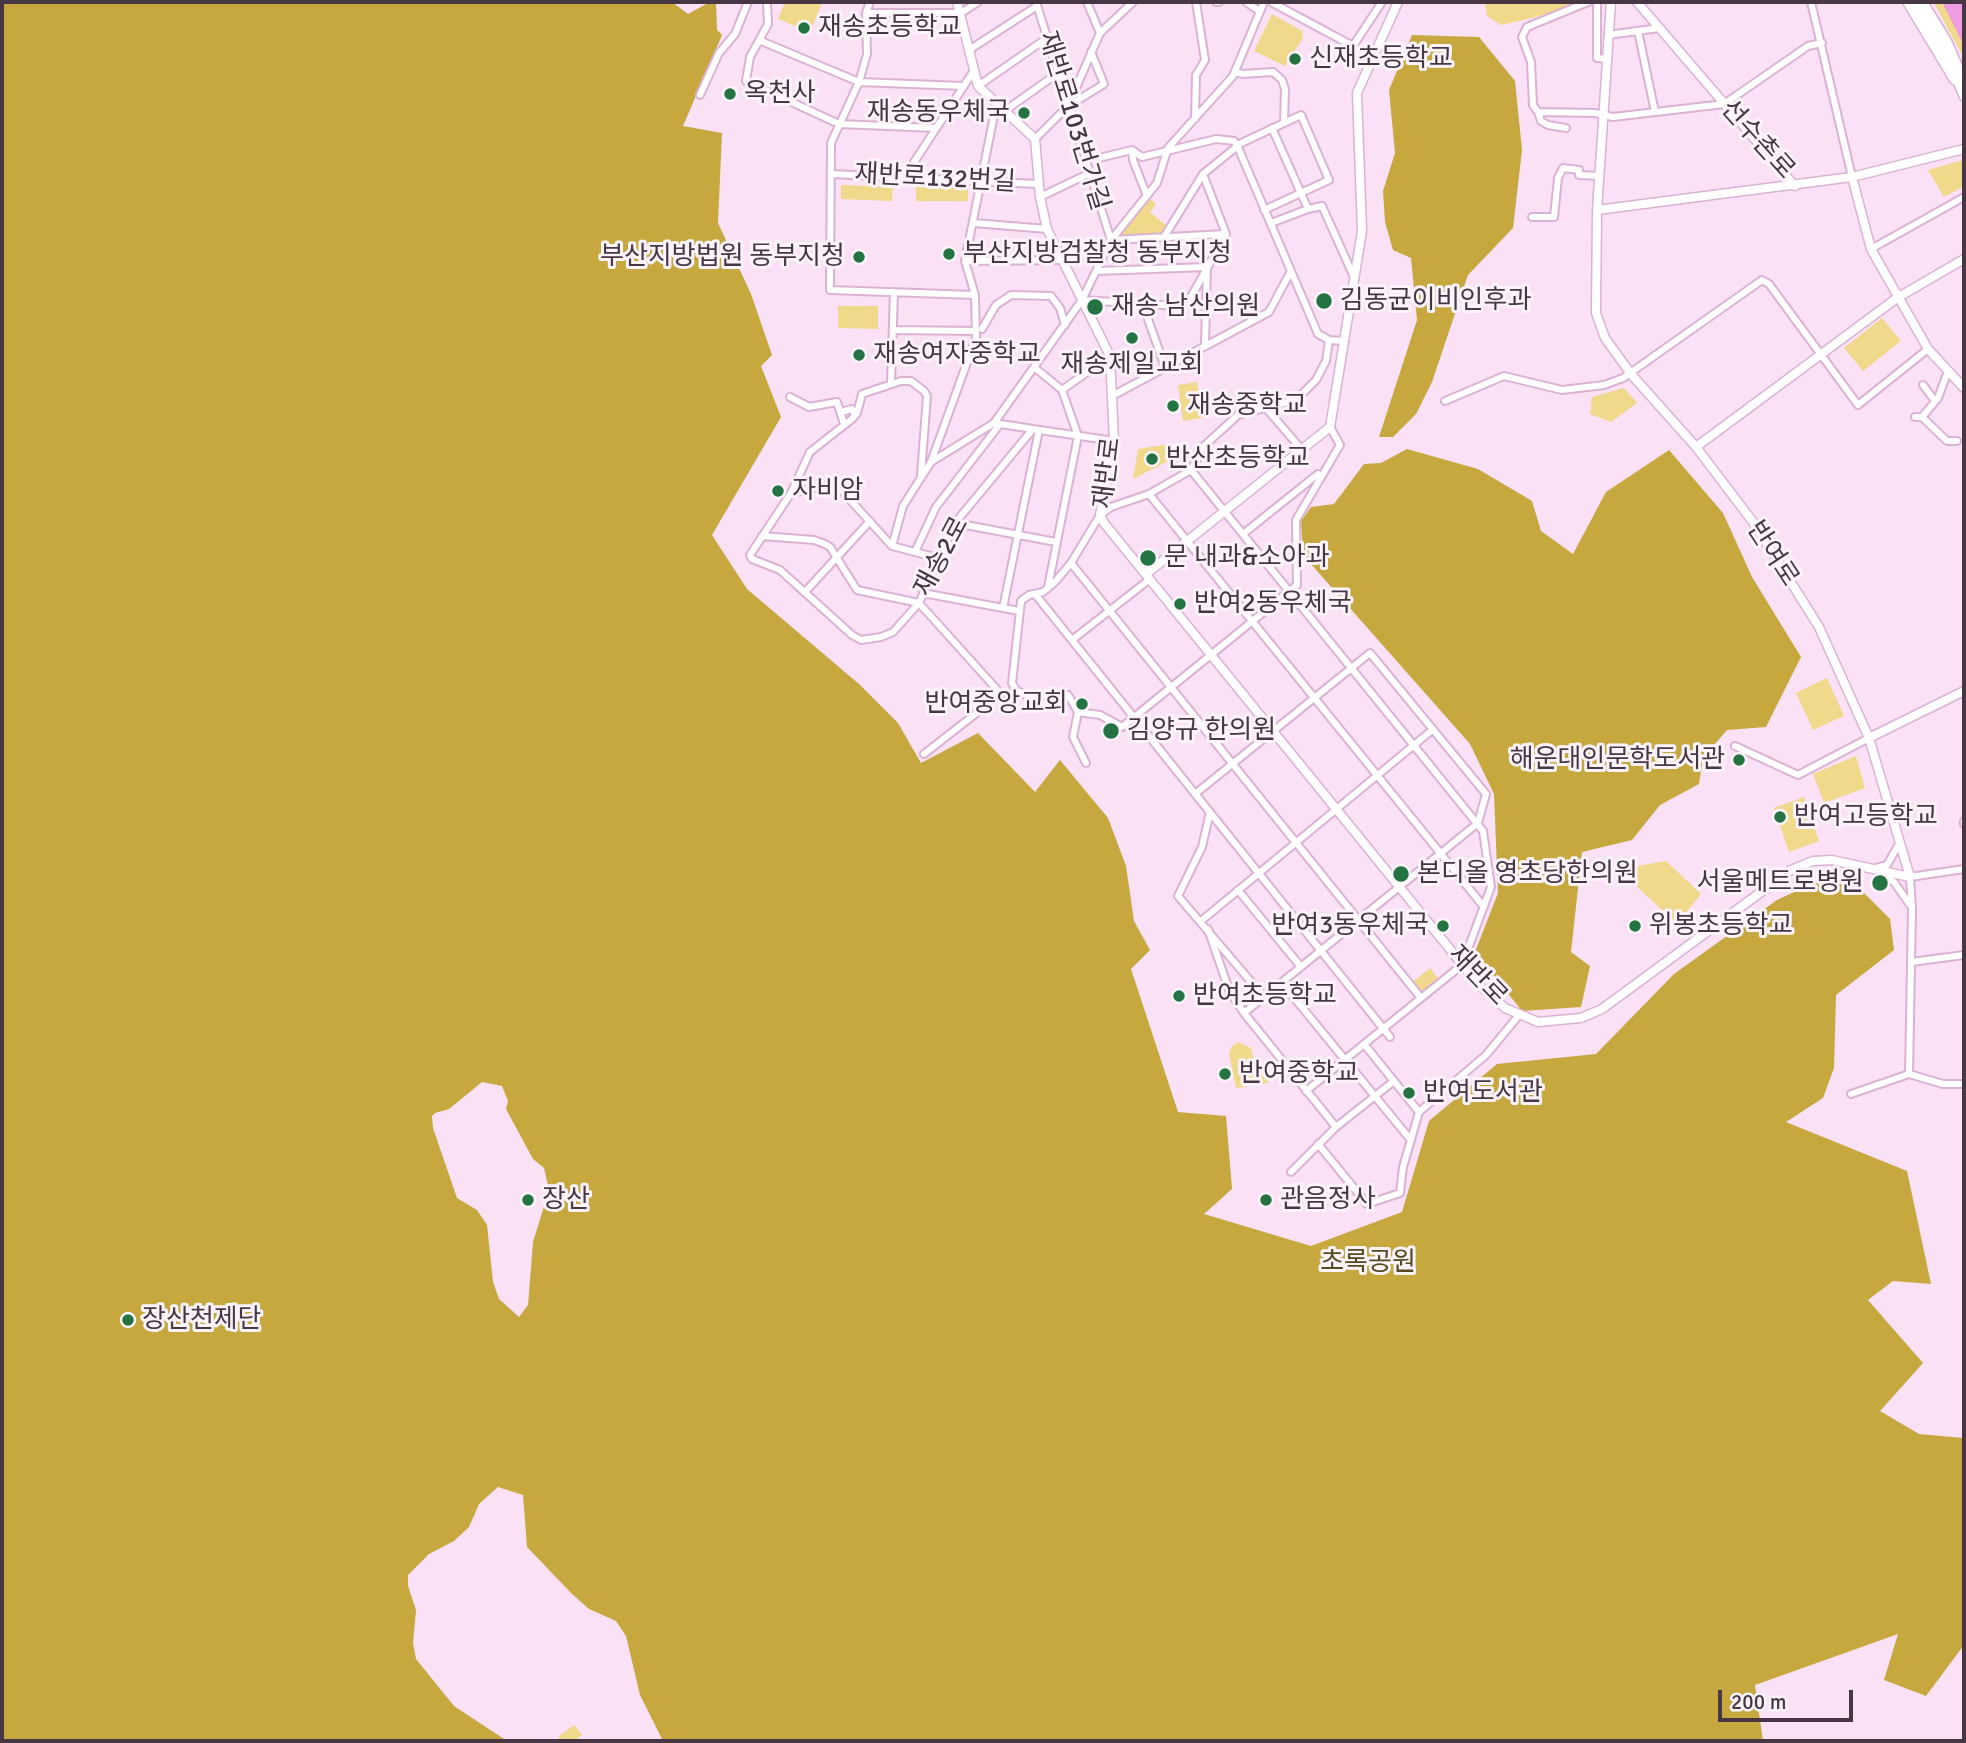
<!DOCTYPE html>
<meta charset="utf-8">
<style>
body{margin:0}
#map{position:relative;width:1966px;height:1743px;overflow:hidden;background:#fbe1f6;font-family:Signika,sans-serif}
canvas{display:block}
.frame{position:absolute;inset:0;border:4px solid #473644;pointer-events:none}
.scale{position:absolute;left:1718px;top:1690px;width:135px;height:32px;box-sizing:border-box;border:4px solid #473644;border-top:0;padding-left:9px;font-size:21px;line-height:24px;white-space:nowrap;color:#473644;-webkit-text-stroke:5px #fdf4fb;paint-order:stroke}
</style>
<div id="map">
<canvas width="1966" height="1743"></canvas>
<div class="frame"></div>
<div class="scale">200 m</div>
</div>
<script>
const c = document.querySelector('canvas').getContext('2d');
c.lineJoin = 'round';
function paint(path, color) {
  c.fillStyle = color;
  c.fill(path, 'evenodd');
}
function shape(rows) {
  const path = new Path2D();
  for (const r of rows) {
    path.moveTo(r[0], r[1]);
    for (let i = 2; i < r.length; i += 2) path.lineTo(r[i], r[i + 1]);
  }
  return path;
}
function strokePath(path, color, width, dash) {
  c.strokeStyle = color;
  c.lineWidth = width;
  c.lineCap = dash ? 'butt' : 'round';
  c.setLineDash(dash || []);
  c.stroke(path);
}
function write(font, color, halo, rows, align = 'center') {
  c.font = font + ' Signika,"Noto Sans KR",sans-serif';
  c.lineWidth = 6;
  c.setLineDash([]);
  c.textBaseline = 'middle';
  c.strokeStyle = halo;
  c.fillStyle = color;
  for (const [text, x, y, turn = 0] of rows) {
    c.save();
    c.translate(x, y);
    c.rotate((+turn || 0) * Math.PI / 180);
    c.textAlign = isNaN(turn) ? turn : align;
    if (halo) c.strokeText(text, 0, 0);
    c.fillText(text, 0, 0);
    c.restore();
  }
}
const green = shape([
 [785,2,822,3,810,32,778,19],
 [1485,2,1569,2,1571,9,1501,25,1487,16],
 [1934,2,1964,2,1964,58,1934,3],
 [1272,14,1302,31,1303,38,1285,66,1254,51],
 [1963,160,1964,186,1944,197,1928,170],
 [841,185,893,187,892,201,841,199],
 [916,186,968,188,968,201,916,201],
 [1149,198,1156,204,1150,212,1168,227,1164,235,1115,238],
 [838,306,878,306,878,329,838,328],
 [1882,318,1901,341,1863,371,1844,348],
 [1197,382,1202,418,1183,421,1178,385],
 [1624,388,1637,403,1611,422,1590,414,1592,397],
 [1169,444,1168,461,1133,479,1138,449],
 [1827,678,1844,716,1813,730,1796,693],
 [1856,756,1865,788,1824,803,1813,774],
 [1804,797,1819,841,1789,852,1774,808],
 [1666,861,1701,894,1677,924,1622,873,1626,868],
 [1430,968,1441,982,1421,998,1410,984],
 [1238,1042,1251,1048,1256,1068,1266,1067,1268,1083,1236,1088,1229,1054,1232,1046],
 [574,1725,582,1735,574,1741,562,1741,558,1737]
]);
const forest = shape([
 [2,2,672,2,688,14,710,2,716,2,717,30,722,35,683,126,722,133,718,223,751,294,772,355,761,366,781,417,712,535,747,589,859,684,898,723,921,763,978,733,1035,792,1060,760,1108,818,1126,866,1134,921,1150,950,1131,969,1178,1112,1226,1116,1232,1189,1204,1214,1311,1246,1402,1212,1429,1121,1497,1064,1596,1054,1674,974,1777,900,1818,881,1857,886,1890,919,1894,950,1836,995,1834,1068,1823,1098,1786,1122,1907,1171,1931,1284,1893,1281,1868,1300,1923,1363,1880,1411,1919,1434,1964,1438,1964,1645,1926,1696,1884,1680,1898,1634,1755,1685,1763,1741,663,1741,640,1695,626,1636,616,1621,589,1609,572,1594,527,1547,523,1495,498,1487,479,1504,469,1527,454,1541,429,1554,408,1575,408,1586,416,1610,413,1643,416,1659,454,1706,507,1741,2,1741],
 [482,1082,502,1086,508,1101,506,1109,533,1159,544,1168,549,1190,533,1242,528,1305,519,1317,499,1299,493,1282,487,1225,477,1210,457,1198,433,1128,432,1116,435,1113,449,1109],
 [1412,35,1479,37,1515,81,1522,150,1513,228,1468,275,1432,382,1416,414,1393,437,1379,437,1417,320,1411,258,1393,250,1385,222,1383,191,1395,153,1389,90],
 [1407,449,1478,469,1532,501,1541,531,1573,554,1606,492,1669,450,1723,513,1752,577,1801,657,1766,727,1727,730,1703,758,1699,784,1660,805,1632,840,1582,852,1571,952,1590,966,1581,1007,1522,1011,1475,952,1498,893,1494,794,1470,744,1303,555,1301,521,1311,507,1334,504,1364,464,1381,463]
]);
const water = shape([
 [1941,2,1964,2,1964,46,1943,4]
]);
const minor = shape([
 [767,2,768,24,750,57,746,81,839,124,936,128],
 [870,2,866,13,867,54,859,82,831,143,830,290,975,295],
 [1036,2,1111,240,1226,234],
 [1087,2,1100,33],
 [1216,2,1219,2],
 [1246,2,1259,11],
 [1271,2,1353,46,1382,2],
 [1588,2,1527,27,1522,37,1531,62,1533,105,1538,112,1595,113,1613,117,1724,104,1808,46,1822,43],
 [1597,2,1597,58,1607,59],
 [1811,2,1852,177],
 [866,13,961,13,978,2],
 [1638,31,1655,112],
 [1608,35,1659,28],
 [761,41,859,82,963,86],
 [969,50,1037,6],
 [978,86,1047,38],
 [700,95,719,53,735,34,748,2],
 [1070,105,1104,84,1091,52],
 [1003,112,1058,73],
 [1538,112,1541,121,1548,125,1566,128],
 [1195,119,1196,75,1205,60,1196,2],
 [1272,128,1308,209,1322,206,1354,277],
 [1035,139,1068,106,1100,33,1133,2],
 [1132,150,1133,160,1147,196],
 [1082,151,1099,158,1132,150,1142,157,1216,139,1234,141,1237,145,1234,149,1203,174,1164,237],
 [832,174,1038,184],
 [1203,174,1226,234],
 [905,176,973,72],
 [1040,197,1090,173],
 [1264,210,1329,180,1301,115,1284,123],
 [1532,217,1554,217,1558,178,1563,168,1579,170,1579,175,1599,176],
 [974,223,1047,229],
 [1271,223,1308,209],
 [1871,249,1964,197],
 [965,261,1061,260],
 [1096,271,1207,267,1205,344],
 [1291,271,1318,334,1329,340,1345,341],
 [1082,300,1179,306,1191,297,1226,234],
 [1143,305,1165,367],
 [982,329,996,305,1011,295,1051,296,1060,308,1065,325],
 [893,330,976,331],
 [1329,340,1326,361,1316,380,1302,394,1288,402,1238,415,1204,446,1191,470,1149,494,1111,507,1100,515,1071,563,1055,582,1043,592,1029,595,1021,601,1012,683,1016,690,1025,695,1068,695,1078,712,1100,715,1122,727,1297,585,1296,520,1340,445,1330,427],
 [1034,367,1062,390,1078,436,1048,587],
 [891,383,894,292],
 [1923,385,1935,401],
 [1062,390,1110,356],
 [1112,396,1269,312,1291,271,1237,145,1284,123,1285,89,1282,80,1273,72,1243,74,1235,72],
 [790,397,809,407,837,402,844,424],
 [1445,401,1504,376,1562,390,1604,385,1623,378,1762,280,1769,284,1858,405,1928,349],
 [1266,408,1302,450],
 [841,412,852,409,855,415],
 [1915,417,1922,417,1938,398,1948,371],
 [1922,417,1947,441,1957,441],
 [994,423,1082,300,1111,240,1157,183,1168,148,1233,76,1264,2],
 [931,462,976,338,975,295,965,261,996,105],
 [1191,470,1483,831,1491,887,1462,965,1306,1091],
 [921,474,927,396,924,391,911,381,901,381,862,394,857,413,852,419,810,452,791,493,750,555,752,559,780,570,852,635,861,640,881,637,893,632,919,603,955,523,1033,429,1114,441],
 [791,493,829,485,842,491,892,546,938,558],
 [1149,494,1484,907],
 [955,523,1056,542],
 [1243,534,1318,474],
 [762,536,814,540,825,544,830,547,857,590,919,603,1001,694,924,754],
 [892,546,903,506,931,462,994,423,1033,429],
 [915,552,936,507,1000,424],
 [1071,563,1421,998],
 [805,592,870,521],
 [923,593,1019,611],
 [1035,594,1390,1037],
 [1003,608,1039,430],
 [1072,640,1150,579],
 [1078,712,1073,737,1086,763],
 [1735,746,1798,775,1869,738],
 [1195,794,1370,653,1486,794,1478,823],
 [1210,812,1202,847,1178,896,1264,997],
 [1964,821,1964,824],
 [1876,868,1887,865,1899,844],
 [1881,871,1894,882,1910,905],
 [1238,890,1301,967],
 [1201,921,1431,731],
 [1208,929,1229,990,1244,1013,1336,1127],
 [1911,962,1964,955],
 [1282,983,1410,1139],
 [1244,1013,1478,823],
 [1364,1044,1419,1112],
 [1909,1074,1912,909,1910,877,1964,869],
 [1909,1074,1943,1084,1964,1084],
 [1851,1094,1909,1074],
 [1318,1144,1367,1204,1400,1193,1403,1167,1419,1112,1486,1055,1519,1015],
 [1291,1172,1336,1127,1394,1081]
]);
const major = shape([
 [957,2,978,86,1035,139,1040,197,1047,229,1110,356,1114,441,1100,515,1104,523,1479,985,1505,1008,1538,1022,1581,1018,1602,1009,1791,870,1813,861,1832,860,1910,877,1869,738,1819,627,1753,522,1696,447,1631,374,1605,338,1596,313,1597,210,1611,2],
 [1637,2,1795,186],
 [1907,2,1954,80],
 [1915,2,1941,44,1964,97],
 [1923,2,1947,41,1964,80],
 [1852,177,1871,249,1928,349,1964,388],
 [1597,210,1852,177,1964,149],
 [1696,447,1897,298,1964,259],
 [1146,574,1330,427,1362,231,1357,93,1398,2],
 [1869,738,1964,691]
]);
const markers = [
 [804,28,7,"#247343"],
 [1295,59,7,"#247343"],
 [730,94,7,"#247343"],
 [1024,113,7,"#247343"],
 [949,254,7,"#247343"],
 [859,257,7,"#247343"],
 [1324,301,9,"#247343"],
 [1095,307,9,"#247343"],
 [1132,338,7,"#247343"],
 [859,355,7,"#247343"],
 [1173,406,7,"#247343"],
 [1152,459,7,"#247343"],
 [778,491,7,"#247343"],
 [1148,558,9,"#247343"],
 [1180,604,7,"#247343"],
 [1082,704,7,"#247343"],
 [1111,731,9,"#247343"],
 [1739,760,7,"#247343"],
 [1780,817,7,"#247343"],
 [1401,874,9,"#247343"],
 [1880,883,9,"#247343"],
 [1443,926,7,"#247343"],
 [1635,926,7,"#247343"],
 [1179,996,7,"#247343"],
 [1225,1074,7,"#247343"],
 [1409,1093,7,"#247343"],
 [528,1200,7,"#247343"],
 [1266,1200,7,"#247343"],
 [128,1320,7,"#247343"]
];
const poiNames = [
 ["재송초등학교",818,28],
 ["신재초등학교",1309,59],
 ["옥천사",744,94],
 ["재송동우체국",1010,113,"right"],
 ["부산지방검찰청 동부지청",963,254],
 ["부산지방법원 동부지청",845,257,"right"],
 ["김동균이비인후과",1340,301],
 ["재송 남산의원",1111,307],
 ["재송여자중학교",873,355],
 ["재송제일교회",1132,365,"center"],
 ["재송중학교",1187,406],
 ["반산초등학교",1166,459],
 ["자비암",792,491],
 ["문 내과&소아과",1164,558],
 ["반여2동우체국",1194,604],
 ["반여중앙교회",1068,704,"right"],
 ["김양규 한의원",1127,731],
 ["해운대인문학도서관",1725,760,"right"],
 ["반여고등학교",1794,817],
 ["본디올 영초당한의원",1417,874],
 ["서울메트로병원",1864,883,"right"],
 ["반여3동우체국",1429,926,"right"],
 ["위봉초등학교",1649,926],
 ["반여초등학교",1193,996],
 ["반여중학교",1239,1074],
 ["반여도서관",1423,1093],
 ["장산",542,1200],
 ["관음정사",1280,1200],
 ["장산천제단",142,1320]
];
const streetNames = [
 ["재반로103번가길",1073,121,73],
 ["선수촌로",1757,140,48],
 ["재반로132번길",935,179,3],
 ["재반로",1108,473,-83],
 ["반여로",1772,554,57],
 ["재송2로",942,557,-62],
 ["재반로",1477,976,46]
];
const parkNames = [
 ["초록공원",1368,1263]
];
paint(green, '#f0d98b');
paint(forest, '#c6a83e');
paint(water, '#ed9de0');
strokePath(minor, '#dcb2d4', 10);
strokePath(major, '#dcb2d4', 11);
strokePath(minor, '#fff', 6);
strokePath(major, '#fff', 8);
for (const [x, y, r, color] of markers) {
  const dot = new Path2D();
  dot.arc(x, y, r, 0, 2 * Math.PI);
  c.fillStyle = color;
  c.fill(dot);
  strokePath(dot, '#fdf4fb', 2.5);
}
write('26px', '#473644', '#fdf4fb', poiNames, 'left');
write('26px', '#473644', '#fdf4fb', streetNames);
write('26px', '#56491e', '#fdf4fb', parkNames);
</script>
